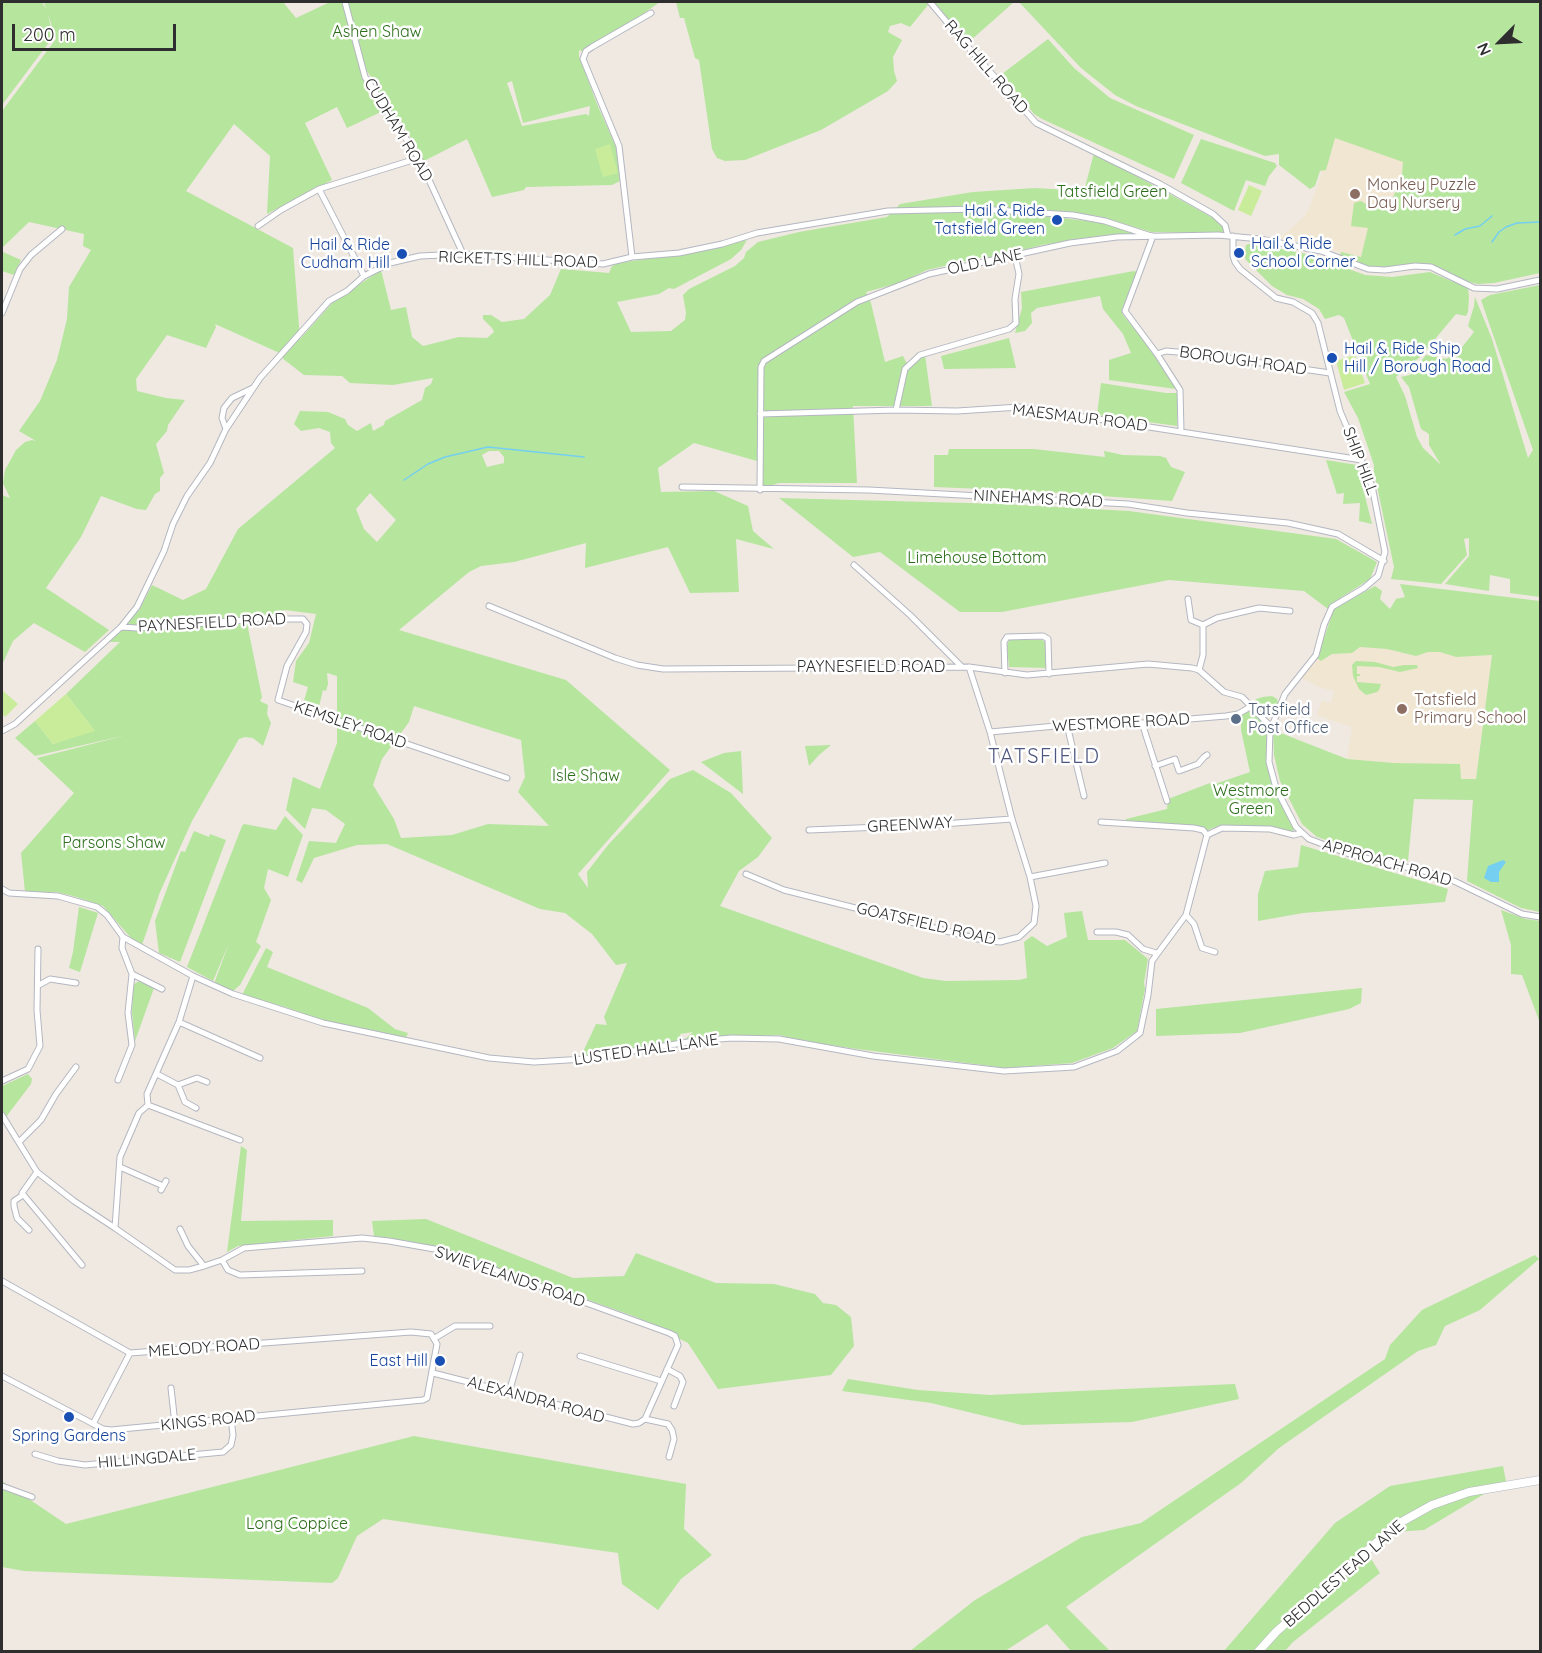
<!DOCTYPE html>
<style>
body{margin:0}
#map{position:relative;width:1542px;height:1653px;overflow:hidden;background:#efe9e1;font-family:Quicksand,sans-serif}
canvas{display:block}
.frame{position:absolute;inset:0;border:3px solid #2e2e2e;pointer-events:none}
.north{position:absolute;left:1470px;top:12px;width:60px;height:60px;-webkit-text-stroke:4px #fff;paint-order:stroke;rotate:246deg;font-size:16px;font-weight:700;line-height:24px;text-align:center;color:#2e2e2e}
.north::after{content:'';display:block;margin:auto;width:21px;height:27px;background:#2e2e2e;clip-path:polygon(50% 0,100% 100%,50% 72%,0 100%)}
.scale{position:absolute;left:12px;top:24px;width:164px;height:27px;box-sizing:border-box;border:3px solid #2e2e2e;border-top:0;padding-left:8px;font-size:18px;line-height:21px;white-space:nowrap;color:#2e2e2e;-webkit-text-stroke:4px #fff;paint-order:stroke}
</style>
<div id="map">
<canvas width="1542" height="1653"></canvas>
<div class="frame"></div>
<div class="north">N</div>
<div class="scale">200 m</div>
</div>
<script>
const c = document.querySelector('canvas').getContext('2d');
c.lineJoin = 'round';
function paint(path, color) {
  c.fillStyle = color;
  c.fill(path, 'evenodd');
}
function shape(rows) {
  const path = new Path2D();
  for (const r of rows) {
    path.moveTo(r[0], r[1]);
    for (let i = 2; i < r.length; i += 2) path.lineTo(r[i], r[i + 1]);
  }
  return path;
}
function strokePath(path, color, width, dash) {
  c.strokeStyle = color;
  c.lineWidth = width;
  c.lineCap = dash ? 'butt' : 'round';
  c.setLineDash(dash || []);
  c.stroke(path);
}
function write(font, color, halo, rows, align = 'center') {
  c.font = font + ' Quicksand,sans-serif';
  c.lineWidth = 5;
  c.setLineDash([]);
  c.textBaseline = 'middle';
  c.strokeStyle = halo;
  c.fillStyle = color;
  for (const [text, x, y, turn = 0] of rows) {
    c.save();
    c.translate(x, y);
    c.rotate((+turn || 0) * Math.PI / 180);
    c.textAlign = isNaN(turn) ? turn : align;
    if (halo) c.strokeText(text, 0, 0);
    c.fillText(text, 0, 0);
    c.restore();
  }
}
const education = shape([
 [1334,136,1405,161,1403,181,1394,199,1369,227,1361,259,1341,253,1328,247,1324,248,1314,244,1280,238,1304,217,1310,207],
 [1360,647,1387,649,1416,656,1428,652,1440,652,1456,657,1492,655,1476,779,1461,779,1460,765,1394,763,1347,759,1352,727,1317,715,1322,701,1331,703,1334,691,1322,688,1301,678,1317,658,1322,661,1332,654,1352,653]
]);
const green = shape([
 [2,2,42,2,46,9,44,2,283,2,296,18,330,2,660,2,586,53,579,50,579,56,597,104,617,149,620,181,612,185,526,187,524,190,492,197,467,139,424,161,400,119,398,121,367,71,362,73,363,78,383,111,347,128,337,107,305,123,332,180,267,214,270,156,234,124,186,191,293,248,300,339,333,302,381,270,391,310,406,307,412,337,423,346,459,337,487,338,494,332,492,328,483,319,483,315,491,315,502,322,524,319,550,295,561,269,609,273,612,266,618,263,702,251,747,240,741,250,731,259,674,289,669,288,659,294,617,302,631,332,671,331,685,320,686,313,683,295,689,289,735,266,744,258,746,252,758,242,799,232,887,217,900,204,973,192,1035,188,1084,191,1094,153,1188,204,1215,219,1223,226,1225,234,1151,232,1098,216,1043,210,1038,215,1104,223,1140,234,1115,234,1078,239,1042,245,1008,254,988,258,987,256,927,270,899,283,866,292,871,303,885,362,903,356,906,362,913,365,925,355,932,406,853,406,857,483,779,483,760,489,757,461,694,443,658,468,661,492,714,491,748,506,753,531,774,549,736,539,739,592,690,593,668,547,585,568,586,543,514,562,481,566,469,572,399,630,566,680,670,770,578,874,588,888,587,872,608,845,670,779,693,770,731,793,772,838,758,857,739,871,720,906,923,978,946,981,1019,980,1027,978,1024,942,1032,936,1047,946,1067,937,1064,913,1082,911,1088,940,1125,940,1148,959,1144,983,1145,989,1137,1031,1113,1048,1072,1063,1006,1068,857,1049,804,1041,779,1035,685,1039,693,1032,680,1034,682,1041,581,1056,596,1024,607,1025,604,1017,627,963,616,965,592,934,565,913,540,909,387,844,357,845,314,858,302,883,296,880,309,841,336,843,345,824,326,810,312,808,305,829,286,810,293,777,320,789,337,743,337,676,327,673,328,684,326,691,323,690,318,711,303,704,308,687,293,682,296,661,309,643,316,614,285,610,275,614,260,615,248,628,262,697,260,701,268,705,267,714,271,723,267,735,263,746,253,738,245,737,239,739,192,821,160,892,142,945,131,938,103,906,73,896,56,892,25,892,21,853,74,793,37,758,127,735,35,756,15,738,35,721,53,744,94,730,66,694,120,642,109,642,123,625,139,610,152,585,183,600,206,589,238,529,335,448,331,443,330,432,319,428,301,431,294,424,300,411,328,412,345,419,348,425,357,431,371,423,373,431,384,425,385,421,422,400,425,388,431,384,433,378,393,385,350,383,342,376,304,375,282,358,284,355,215,324,216,327,206,348,167,335,136,379,137,391,166,398,185,400,168,425,167,431,156,444,164,473,160,478,160,491,155,494,146,510,137,509,101,496,81,537,46,588,109,630,85,652,34,623,13,641,2,665,2,495,10,498,3,483,5,470,16,450,25,442,32,440,36,441,19,431,40,401,57,360,67,319,69,287,91,250,83,246,84,234,29,222,2,248,2,111,56,39,48,14,53,37,2,105],
 [512,81,523,123,590,106,589,116,586,114,522,126,507,83],
 [489,451,499,451,504,457,504,463,487,467,482,455],
 [370,493,396,520,377,542,364,529,356,509],
 [414,706,521,740,525,777,518,792,549,826,488,824,452,835,401,838,394,819,373,785,382,759,409,722],
 [676,2,926,2,928,5,910,27,901,23,890,26,888,32,902,40,893,57,894,71,897,81,888,91,821,130,745,160,725,161,717,158,712,149,699,60,695,58,684,18,680,18],
 [934,2,1014,2,970,41,967,37,964,39],
 [1019,2,1540,2,1540,273,1494,283,1478,284,1465,281,1434,265,1420,263,1405,267,1373,269,1340,256,1341,252,1361,257,1368,228,1351,226,1354,203,1361,201,1371,207,1384,204,1393,198,1402,175,1403,162,1335,138,1326,170,1320,171,1315,186,1310,189,1279,165,1279,154,1265,156,1136,106,1115,95,1081,68],
 [1048,39,1074,68,1110,98,1194,135,1174,179,1042,119,1034,114,1002,74],
 [1201,139,1275,163,1277,166,1269,176,1265,186,1246,180,1234,211,1181,183],
 [1252,243,1311,255,1365,275,1392,277,1430,272,1468,288,1469,297,1468,312,1466,316,1456,314,1420,357,1396,377,1405,396,1417,437,1423,448,1441,465,1429,445,1429,434,1421,429,1409,387,1401,377,1410,375,1426,355,1446,359,1459,351,1474,332,1468,326,1474,306,1475,297,1492,339,1528,458,1533,450,1481,300,1490,295,1540,285,1540,597,1510,593,1510,579,1490,575,1489,591,1445,584,1469,556,1469,538,1464,539,1467,555,1441,584,1391,579,1394,567,1374,472,1374,465,1358,418,1344,392,1370,384,1344,318,1339,315,1325,319,1319,309,1303,299,1287,295,1272,286,1246,260,1244,256,1246,245],
 [2,249,3,252,21,260,14,275,2,271],
 [1134,271,1137,272,1122,309,1123,315,1145,342,1176,389,1109,380,1109,360,1131,353,1123,334,1103,309,1100,296,1037,308,1031,313,1032,323,1025,331,1015,333,1022,308,1021,292],
 [1009,338,1016,368,944,369,941,356],
 [1101,383,1166,393,1177,393,1177,426,1097,415],
 [949,449,1034,449,1105,457,1104,451,1123,455,1160,456,1166,458,1171,467,1185,472,1172,501,1032,491,934,487,934,455,948,455],
 [1326,460,1357,465,1372,524,1359,521,1360,503,1343,504,1344,493,1337,494],
 [779,498,1004,504,1129,511,1336,539,1377,562,1370,579,1334,602,1328,609,1304,591,1169,580,1002,612,960,612,880,552,853,557],
 [1400,584,1540,601,1540,912,1521,908,1467,881,1473,800,1414,799,1408,861,1365,853,1317,837,1302,824,1280,781,1274,755,1273,730,1347,759,1394,763,1460,764,1461,779,1476,779,1492,655,1456,657,1440,652,1428,652,1416,656,1387,649,1360,647,1352,653,1332,654,1321,661,1317,658,1334,609,1375,586,1382,591,1380,599,1390,609,1396,599,1405,597],
 [1009,640,1042,640,1045,642,1046,668,1009,667,1007,646],
 [1356,661,1375,662,1393,667,1404,665,1417,665,1418,668,1400,672,1379,667,1357,666,1357,674,1360,674,1360,676,1357,676,1357,682,1381,684,1379,690,1377,692,1366,695,1359,689,1353,676,1352,665],
 [1263,697,1272,696,1277,699,1278,703,1275,711,1271,714,1254,708,1253,705,1256,699],
 [1249,711,1267,722,1267,764,1278,798,1294,830,1292,832,1268,826,1247,826,1212,828,1205,832,1195,828,1125,823,1126,819,1167,809,1168,799,1210,783,1212,785,1250,772,1241,730,1241,716,1243,712],
 [831,745,819,755,809,766,805,746],
 [741,751,743,794,701,762,724,753],
 [285,816,303,835,288,877,268,869,264,888,271,900,256,942,261,946,240,985,232,992,216,985,215,981,229,943,213,981,187,967,242,826,244,824,276,830],
 [194,831,209,837,210,834,226,840,180,962,159,953,155,921,181,851,185,852],
 [1301,845,1448,889,1445,902,1303,913,1258,921,1258,894,1265,871,1298,867],
 [79,907,98,913,80,972,69,968,73,952],
 [1501,910,1526,919,1540,921,1540,1023,1522,975,1511,974,1511,945],
 [266,948,273,952,267,967,368,1008,395,1029,408,1033,406,1038,325,1022,285,1007,242,995],
 [139,981,154,988,135,1041,132,1013,133,985],
 [1362,988,1361,1003,1349,1009,1240,1033,1156,1036,1156,1009],
 [28,1074,32,1079,31,1084,6,1117,2,1112,2,1086],
 [241,1146,247,1150,241,1221,333,1220,333,1236,238,1246,227,1252],
 [426,1219,573,1278,624,1276,636,1253,716,1283,774,1284,815,1294,823,1303,836,1305,851,1317,854,1346,831,1375,718,1389,688,1343,636,1317,439,1247,374,1236,372,1221],
 [1535,1255,1539,1259,1480,1310,1445,1326,1436,1345,1418,1351,1279,1448,1241,1483,1066,1607,1110,1651,1071,1651,1047,1624,1005,1651,910,1651,975,1600,1082,1537,1141,1523,1385,1359,1390,1345,1422,1310],
 [848,1379,918,1390,990,1395,1235,1384,1239,1399,1132,1422,1022,1425,931,1403,842,1391],
 [414,1436,686,1484,684,1529,712,1555,681,1579,658,1610,622,1584,618,1553,383,1519,357,1536,338,1578,332,1583,24,1571,2,1567,2,1481,66,1524],
 [1503,1466,1506,1481,1424,1530,1395,1532,1368,1554,1380,1573,1293,1642,1285,1651,1223,1652,1335,1523,1390,1486]
]);
const pitch = shape([
 [610,144,618,173,603,177,595,149],
 [1249,185,1262,191,1251,216,1238,210],
 [1355,355,1365,383,1344,390,1336,361],
 [2,690,18,704,5,717,2,713],
 [66,694,95,731,53,744,35,721]
]);
const water = shape([
 [1503,860,1506,862,1499,872,1499,882,1491,882,1484,878,1488,866]
]);
const stream = shape([
 [1455,235,1465,229,1480,226,1492,216],
 [1492,242,1499,232,1506,227,1517,223,1540,222],
 [404,480,428,464,445,457,488,447,584,457]
]);
const street = shape([
 [345,2,365,77,419,158,463,254],
 [930,2,967,46,1036,123,1160,184,1213,214,1225,225,1228,236],
 [319,189,364,276],
 [258,226,281,210,319,189,419,158],
 [1153,236,1125,311,1157,354,1180,390,1181,431],
 [1233,236,1233,256,1235,262,1240,269,1276,298,1293,302,1312,313,1318,323,1340,411,1372,486,1385,552,1378,576,1364,588,1332,607,1324,625,1316,655,1285,694,1270,731,1269,762,1276,788,1296,827,1309,839,1352,855,1428,872,1454,881,1522,914,1540,917],
 [632,257,619,146,583,59,586,51,592,47,651,13],
 [2,313,20,269,31,255,62,229],
 [1157,354,1166,351,1200,354,1330,373],
 [896,410,905,369,920,355,1009,329,1016,323,1015,299,1019,274,1015,256],
 [760,414,896,410,957,411,1020,407,1362,460],
 [226,429,222,418,224,408,232,398,253,388],
 [682,487,869,490,1128,504,1187,513,1288,523,1338,534,1384,561],
 [760,490,761,367,764,361,857,302,929,274,1070,243,1117,237,1218,235,1260,239,1321,251,1368,269,1385,270,1415,266,1431,267,1474,288,1497,289,1540,280],
 [854,565,910,615,962,667],
 [1188,599,1191,620,1203,625,1217,618,1259,608,1290,611],
 [489,606,615,658,637,665,663,669,969,667,1027,675,1148,664,1192,668,1199,670,1224,692,1242,697,1271,727],
 [121,627,137,628,258,619,303,619,307,624,306,632,287,666,278,700,507,778],
 [1199,670,1203,655,1203,625],
 [1005,673,1004,642,1007,637,1043,636,1048,639,1049,674],
 [1142,723,1167,801],
 [1067,725,1084,796],
 [2,731,15,724,121,627,137,607,164,551,173,524,187,496,210,463,226,429,260,378,329,301,347,291,364,276,390,263,420,256,463,254,603,264,632,257,679,253,722,244,757,233,888,211,979,209,1073,215,1105,221,1151,236],
 [990,732,1067,725,1142,723,1226,716,1238,714,1250,707],
 [1155,766,1175,759,1179,771,1198,764,1204,757,1207,755],
 [1101,822,1194,828,1203,830,1207,835],
 [809,830,928,825,1012,819],
 [746,874,784,890,978,939,1000,942,1019,937,1034,923,1036,906,1030,877,1012,819,990,732,969,667],
 [1030,877,1105,863],
 [2,889,9,893,58,896,97,907,107,915,123,937,193,976,233,994,323,1023,489,1058,534,1062,585,1059,694,1041,732,1038,779,1039,873,1056,1004,1071,1074,1067,1117,1051,1140,1033,1148,995,1152,961,1186,915,1207,835,1222,828,1270,829,1294,835,1301,833],
 [1186,915,1194,924,1202,948,1215,952],
 [1097,932,1116,932,1128,935,1143,949,1156,953],
 [123,937,122,948,132,974,162,989],
 [39,985,50,979,76,983],
 [179,1022,260,1058],
 [157,1074,178,1085,197,1078,207,1082],
 [118,1080,132,1045,128,1013,132,974],
 [2,1081,28,1069,40,1046,37,1010,38,949],
 [178,1085,185,1102,196,1108],
 [148,1105,240,1140],
 [2,1115,37,1172,74,1201,115,1228,175,1270,189,1270,204,1266,222,1260,244,1248,362,1238,389,1241,440,1250,669,1333,675,1336,678,1345,645,1419,639,1423,633,1424,433,1373],
 [19,1142,41,1120,56,1094,76,1067],
 [120,1167,163,1186],
 [37,1172,22,1193,82,1265],
 [161,1190,166,1181],
 [23,1195,14,1201,14,1206,17,1218,29,1230],
 [115,1228,120,1157,139,1113,148,1105,147,1094,179,1022,193,976],
 [180,1229,188,1246,204,1266],
 [222,1260,228,1270,240,1275,362,1271],
 [2,1281,130,1353,411,1332,431,1334,437,1344,427,1398,423,1400,111,1430,103,1429,2,1376],
 [435,1338,455,1326,490,1326],
 [580,1356,661,1381],
 [667,1369,680,1376,683,1382,674,1406],
 [171,1388,175,1424],
 [509,1392,520,1355],
 [645,1419,668,1424,672,1430,674,1439,669,1457],
 [93,1424,130,1353],
 [35,1454,58,1461,85,1465,223,1452,231,1445,233,1435,231,1418],
 [2,1486,32,1497]
]);
const secondary = shape([
 [1258,1652,1276,1632,1396,1525,1432,1505,1469,1492,1540,1480]
]);
const markers = [
 [1355,194,6,"#8d6e63"],
 [1057,220,6,"#1a4fb4"],
 [1239,253,6,"#1a4fb4"],
 [402,254,6,"#1a4fb4"],
 [1332,358,6,"#1a4fb4"],
 [1402,709,6,"#8d6e63"],
 [1236,719,6,"#5c6f8a"],
 [440,1361,6,"#1a4fb4"],
 [69,1417,6,"#1a4fb4"]
];
const parkNames = [
 ["Ashen Shaw",377,32],
 ["Tatsfield Green",1112,192],
 ["Limehouse Bottom",977,558],
 ["Isle Shaw",586,776],
 ["Westmore",1251,791],
 ["Green",1251,809],
 ["Parsons Shaw",114,843],
 ["Long Coppice",297,1524]
];
const streetNames = [
 ["RAG HILL ROAD",986,67,49],
 ["CUDHAM ROAD",398,130,59],
 ["RICKETTS HILL ROAD",518,260,2],
 ["OLD LANE",985,262,-12],
 ["BOROUGH ROAD",1243,361,8],
 ["MAESMAUR ROAD",1080,418,7],
 ["SHIP HILL",1360,461,69],
 ["NINEHAMS ROAD",1038,499,3],
 ["PAYNESFIELD ROAD",212,623,-3],
 ["PAYNESFIELD ROAD",871,667],
 ["WESTMORE ROAD",1121,723,-3],
 ["KEMSLEY ROAD",350,725,19],
 ["GREENWAY",910,825,-3],
 ["APPROACH ROAD",1387,863,16],
 ["GOATSFIELD ROAD",926,924,13],
 ["LUSTED HALL LANE",646,1050,-8],
 ["SWIEVELANDS ROAD",510,1277,19],
 ["MELODY ROAD",204,1348,-4],
 ["ALEXANDRA ROAD",536,1400,15],
 ["KINGS ROAD",208,1421,-6],
 ["HILLINGDALE",147,1459,-5],
 ["BEDDLESTEAD LANE",1344,1574,-41]
];
const educationNames = [
 ["Monkey Puzzle",1367,185],
 ["Day Nursery",1367,203],
 ["Tatsfield",1414,700],
 ["Primary School",1414,718]
];
const transitNames = [
 ["Hail & Ride",1045,211],
 ["Tatsfield Green",1045,229],
 ["Hail & Ride",1251,244,"left"],
 ["School Corner",1251,262,"left"],
 ["Hail & Ride",390,245],
 ["Cudham Hill",390,263],
 ["Hail & Ride Ship",1344,349,"left"],
 ["Hill / Borough Road",1344,367,"left"],
 ["East Hill",428,1361],
 ["Spring Gardens",69,1436,"center"]
];
const serviceNames = [
 ["Tatsfield",1248,710],
 ["Post Office",1248,728]
];
const quarterNames = [
 ["TATSFIELD",1044,757]
];
paint(education, '#f0e6d1');
paint(green, '#b6e59e');
paint(pitch, '#c9ec9a');
paint(water, '#75cff0');
strokePath(stream, '#75cff0', 1.5);
strokePath(street, '#b4b7c1', 7);
strokePath(secondary, '#b4b7c1', 9);
strokePath(street, '#fff', 5);
strokePath(secondary, '#fff', 8);
for (const [x, y, r, color] of markers) {
  const dot = new Path2D();
  dot.arc(x, y, r, 0, 2 * Math.PI);
  c.fillStyle = color;
  c.fill(dot);
  strokePath(dot, '#fff', 2);
}
write('16px', '#2c6e1b', '#fff', parkNames);
write('16px', '#2e2e2e', '#fff', streetNames);
write('16px', '#785e54', '#fff', educationNames, 'left');
write('16px', '#164399', '#fff', transitNames, 'right');
write('16px', '#4e5e75', '#fff', serviceNames, 'left');
c.letterSpacing = '1.5px';
write('20px', '#4d5680', '#fff', quarterNames);
c.letterSpacing = '0px';
</script>
